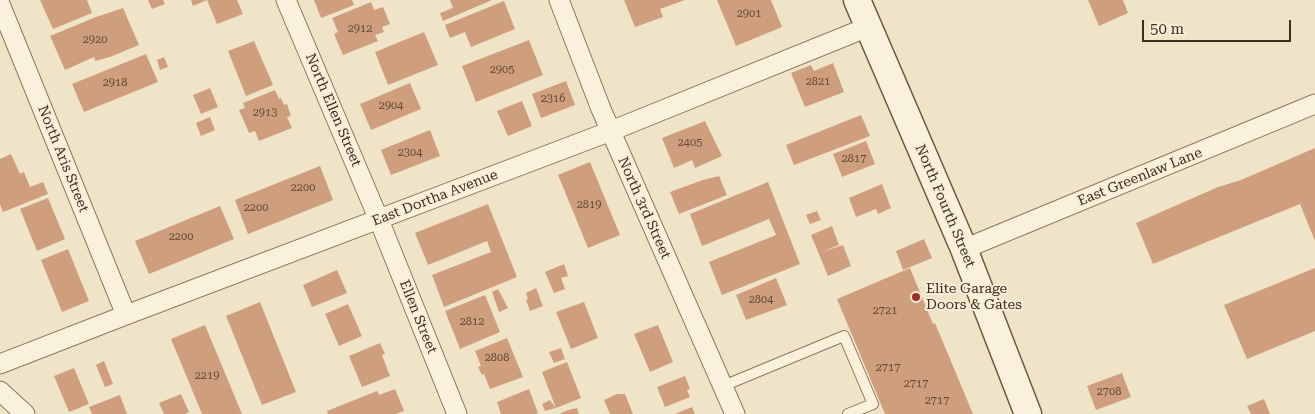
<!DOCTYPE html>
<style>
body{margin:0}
#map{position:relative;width:1315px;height:414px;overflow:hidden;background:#f0e4c8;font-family:"Roboto Serif",serif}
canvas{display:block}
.scale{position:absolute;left:1142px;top:20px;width:149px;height:22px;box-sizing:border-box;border:2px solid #3d2e20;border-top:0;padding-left:6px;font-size:15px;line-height:18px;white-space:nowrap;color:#3d2e20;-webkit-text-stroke:4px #f7eed8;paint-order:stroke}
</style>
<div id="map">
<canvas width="1315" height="414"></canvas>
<div class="scale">50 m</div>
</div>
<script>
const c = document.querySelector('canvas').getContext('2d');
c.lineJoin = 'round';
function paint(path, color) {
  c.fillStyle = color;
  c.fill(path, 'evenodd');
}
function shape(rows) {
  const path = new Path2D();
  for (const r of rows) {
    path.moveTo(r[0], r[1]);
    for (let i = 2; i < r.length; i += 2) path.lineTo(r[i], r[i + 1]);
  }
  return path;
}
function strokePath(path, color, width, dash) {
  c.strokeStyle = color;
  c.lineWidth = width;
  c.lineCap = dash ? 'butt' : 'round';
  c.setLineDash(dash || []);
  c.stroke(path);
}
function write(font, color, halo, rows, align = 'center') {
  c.font = font + ' "Roboto Serif",serif';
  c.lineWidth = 4;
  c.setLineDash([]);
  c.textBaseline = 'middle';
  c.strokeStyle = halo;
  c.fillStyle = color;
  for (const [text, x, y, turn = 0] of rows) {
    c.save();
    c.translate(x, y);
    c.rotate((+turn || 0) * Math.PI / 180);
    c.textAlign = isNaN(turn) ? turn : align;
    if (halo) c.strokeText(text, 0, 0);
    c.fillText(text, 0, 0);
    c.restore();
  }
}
const building = shape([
 [40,0,87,0,92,13,53,29],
 [148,0,163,0,165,4,152,9],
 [191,0,237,0,243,14,217,24,207,0,193,6],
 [314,0,352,0,354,5,321,18],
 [450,0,492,0,443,21,440,13,453,8],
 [624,0,685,0,660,9,663,17,635,27],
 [717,0,771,0,782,27,736,46],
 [1088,0,1123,0,1128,13,1099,26],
 [504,1,515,29,471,47,465,32,450,38,445,25],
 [371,2,374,10,383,7,390,24,382,27,384,32,375,35,378,41,343,55,334,34,338,32,332,18],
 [123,8,139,45,110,57,95,61,94,57,65,70,50,36,96,17],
 [424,32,438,65,388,85,375,52],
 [529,40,543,75,476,102,462,66],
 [254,41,273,85,246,96,228,51],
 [146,54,158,82,84,112,72,84],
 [164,57,168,67,160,70,157,60],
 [833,63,844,92,805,107,791,73,811,65,814,71],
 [566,81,575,105,541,118,532,94],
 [410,83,421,109,371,130,360,104],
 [210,88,218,107,201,114,193,95],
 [275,90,279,99,281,98,284,105,287,104,291,116,287,117,292,128,259,141,255,131,249,133,239,110,245,108,243,103],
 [522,101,532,126,508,136,497,111],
 [861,115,870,136,794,165,786,145],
 [210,117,215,130,201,136,196,123],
 [705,121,722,156,695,168,692,160,674,168,662,138],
 [430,130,440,156,391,175,381,150],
 [866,141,875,164,842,177,833,154],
 [1315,148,1315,241,1300,204,1153,264,1136,223,1218,187,1241,180],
 [11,154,20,174,24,172,30,187,43,182,48,194,3,212,0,204,0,159],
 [590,162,620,235,588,248,558,175],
 [320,166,333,200,248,234,235,200],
 [719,176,727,195,679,214,670,192,703,180],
 [768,182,800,264,722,295,709,262,776,235,769,219,702,246,690,214],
 [882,184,891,208,878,214,876,209,856,217,849,198],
 [48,198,65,239,37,251,20,209],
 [488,204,517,277,444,307,432,275,491,252,487,241,428,265,415,233],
 [220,206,234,239,149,274,135,241],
 [817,211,821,220,810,224,806,215],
 [832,226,839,245,822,252,843,245,851,266,828,276,811,235],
 [924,239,932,258,903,270,896,251],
 [68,249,89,301,62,312,41,260],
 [564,264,568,276,561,278,565,289,554,293,545,272],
 [910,268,933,324,935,323,973,414,885,414,837,299],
 [1315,268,1315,331,1247,359,1224,305],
 [337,270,347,293,312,307,303,285],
 [776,278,787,305,746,320,736,295],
 [536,288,543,306,530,311,526,300,528,299,526,293],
 [498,289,508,308,499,312,492,292],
 [485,295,500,332,460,349,445,311],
 [260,302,296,392,262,405,226,316],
 [584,302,598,338,571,349,556,312],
 [348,304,362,336,339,346,325,314],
 [205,325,242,414,202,414,171,339],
 [658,325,673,362,650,372,634,334],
 [507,338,523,377,490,389,484,374,482,375,478,367,481,366,475,351],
 [380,343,385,354,382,355,390,376,362,387,349,356],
 [561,348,565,359,554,363,549,352],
 [104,361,113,384,105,387,96,365],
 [567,362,581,398,556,408,542,372],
 [74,368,89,404,69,412,54,376],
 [1122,373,1131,397,1096,410,1087,386],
 [685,376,690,389,687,390,690,397,665,407,657,387],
 [395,389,404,411,396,414,328,414,327,411,377,391,379,395],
 [529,389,538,413,535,414,501,414,497,402],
 [181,394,189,412,185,414,164,414,159,403],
 [617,394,625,394,633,414,610,414,604,400],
 [120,395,127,414,92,414,89,407],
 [1264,399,1270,414,1251,414,1247,406],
 [550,400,556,408,545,411,542,404],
 [692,407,695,414,675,414],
 [577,408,579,414,559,414,568,410]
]);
const lane = shape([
 [723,386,844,336,873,404,848,414]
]);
const street = shape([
 [286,0,379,220,457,414],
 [559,0,601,109,735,414],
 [0,4,126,315],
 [964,249,1315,104],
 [0,364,126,315,611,131,868,27],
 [0,391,25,414]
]);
const secondary = shape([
 [857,0,964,249,1028,414]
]);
const markers = [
 [916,297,5,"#9e2a2b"]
];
const numberNames = [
 ["2901",749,14],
 ["2912",360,29],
 ["2920",95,40],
 ["2905",502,70],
 ["2821",818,82],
 ["2918",115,83],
 ["2316",553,99],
 ["2904",391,106],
 ["2913",265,113],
 ["2405",690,143],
 ["2304",410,153],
 ["2817",854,159],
 ["2200",303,188],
 ["2819",589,205],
 ["2200",256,208],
 ["2200",181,237],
 ["2804",761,300],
 ["2721",885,311],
 ["2812",472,322],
 ["2808",497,358],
 ["2717",888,368],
 ["2219",207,376],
 ["2717",916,384],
 ["2708",1109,392],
 ["2717",937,401]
];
const streetNames = [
 ["North Ellen Street",333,110,67],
 ["North Aris Street",63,159,68],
 ["East Greenlaw Lane",1140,177,-22],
 ["East Dortha Avenue",435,198,-21],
 ["North Fourth Street",945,206,67],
 ["North 3rd Street",644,208,66],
 ["Ellen Street",418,317,68]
];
const poiNames = [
 ["Elite Garage",926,289],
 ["Doors & Gates",926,305]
];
paint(building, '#cf9f7d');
strokePath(lane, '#8d765c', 12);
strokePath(street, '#8d765c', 21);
strokePath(secondary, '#6f573f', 29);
strokePath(lane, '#faf1dc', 10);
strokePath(street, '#faf1dc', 19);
strokePath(secondary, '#faf1dc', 26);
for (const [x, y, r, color] of markers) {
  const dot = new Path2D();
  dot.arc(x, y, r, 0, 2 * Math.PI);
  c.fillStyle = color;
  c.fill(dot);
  strokePath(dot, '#f7eed8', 2);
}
write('11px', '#624a37', null, numberNames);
write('14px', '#3d2e20', '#f7eed8', streetNames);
write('14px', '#3d2e20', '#f7eed8', poiNames, 'left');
</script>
